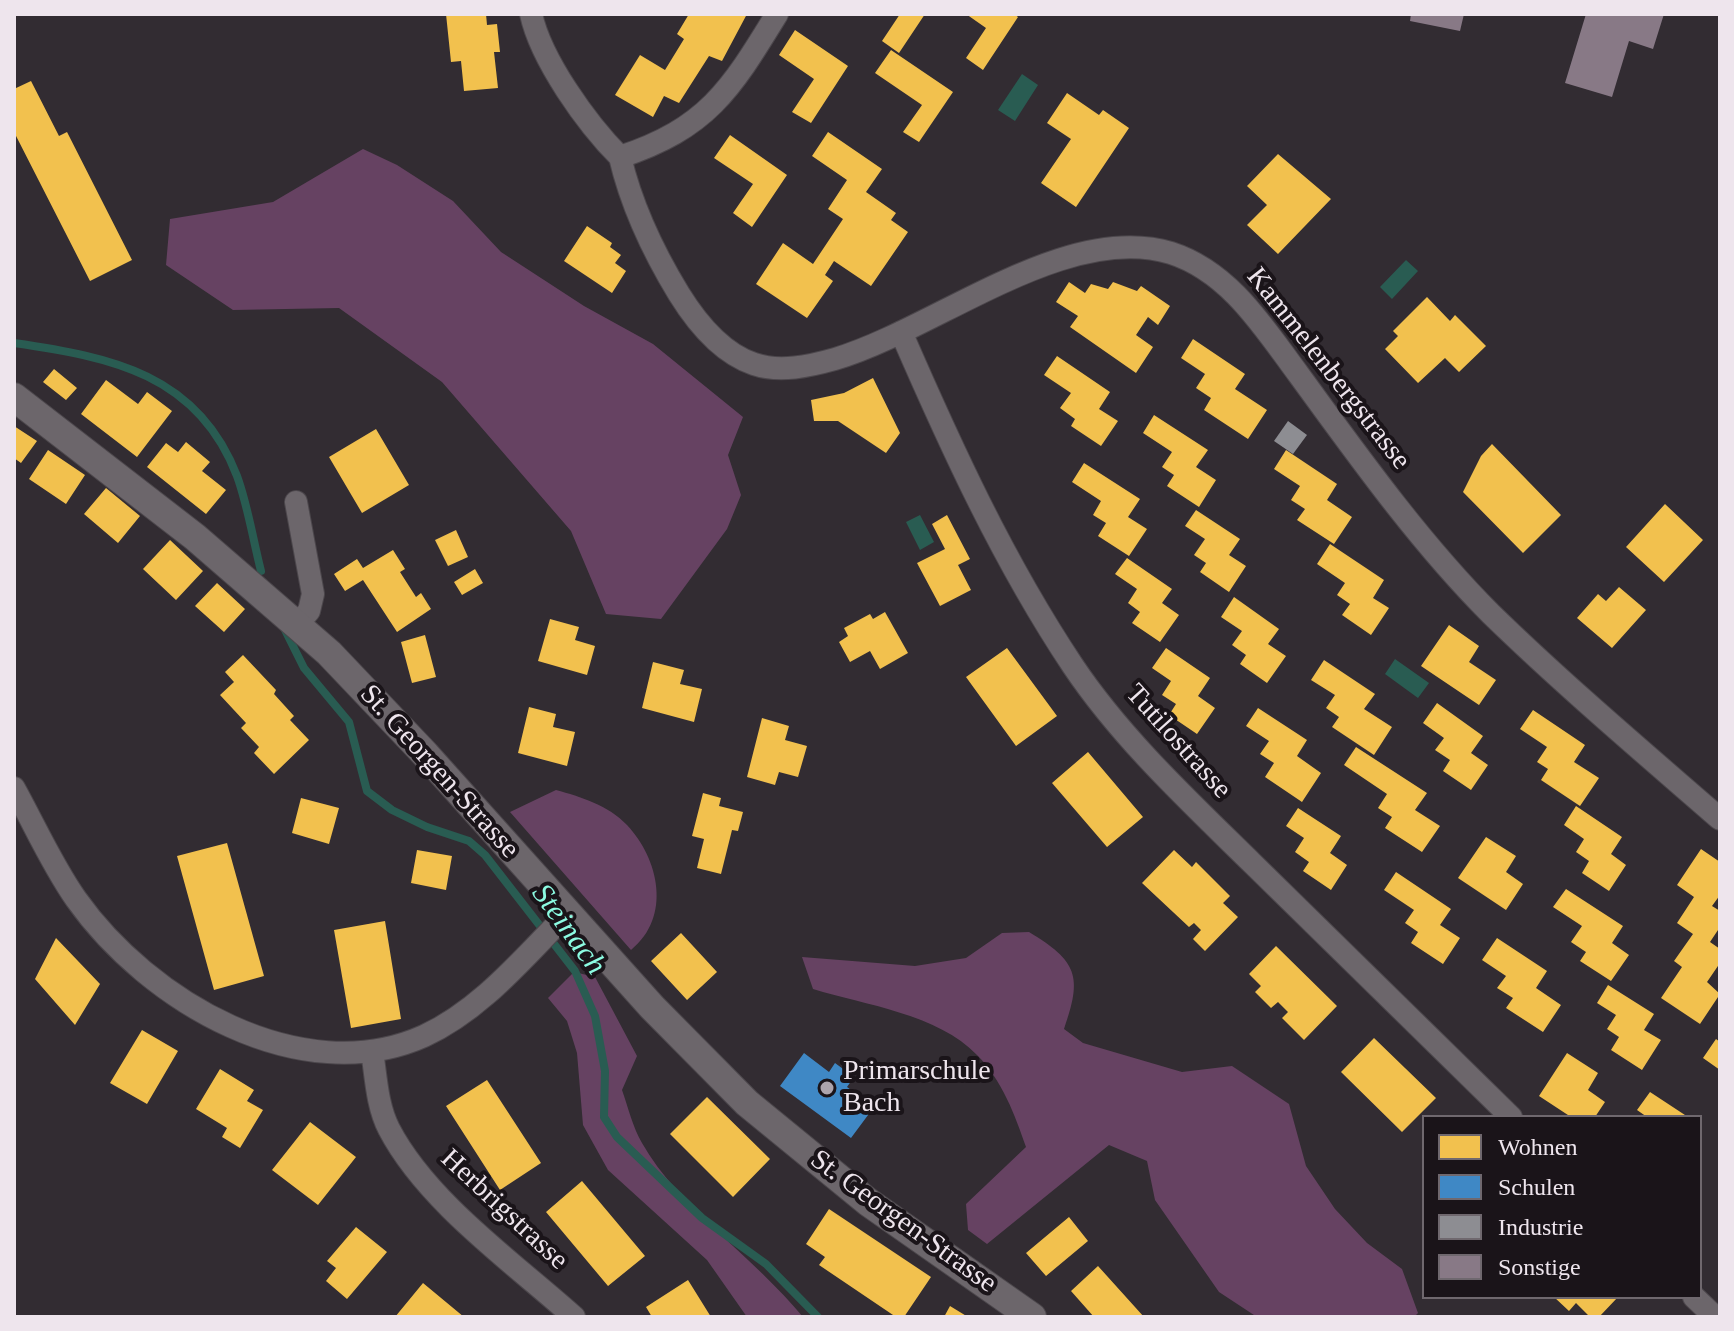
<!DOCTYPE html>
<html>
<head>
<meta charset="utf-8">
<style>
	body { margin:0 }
	#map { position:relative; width:1734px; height:1331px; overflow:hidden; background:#322c32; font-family:Georgia,serif }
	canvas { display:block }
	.frame { position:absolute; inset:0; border:16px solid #eee5ed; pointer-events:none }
	.legend { position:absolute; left:1422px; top:1115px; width:280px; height:184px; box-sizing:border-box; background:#1a1419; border:2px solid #6f686e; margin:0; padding:10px 14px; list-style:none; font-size:24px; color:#eee5ed }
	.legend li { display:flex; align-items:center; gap:16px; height:40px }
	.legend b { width:40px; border:2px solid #6f686e }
</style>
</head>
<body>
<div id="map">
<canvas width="1734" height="1331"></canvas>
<div class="frame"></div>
<ul class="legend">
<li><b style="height:22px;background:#f2c14e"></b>Wohnen</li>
<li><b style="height:22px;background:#3f88c5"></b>Schulen</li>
<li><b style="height:22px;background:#8d8d92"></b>Industrie</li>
<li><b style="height:22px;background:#887986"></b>Sonstige</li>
</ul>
</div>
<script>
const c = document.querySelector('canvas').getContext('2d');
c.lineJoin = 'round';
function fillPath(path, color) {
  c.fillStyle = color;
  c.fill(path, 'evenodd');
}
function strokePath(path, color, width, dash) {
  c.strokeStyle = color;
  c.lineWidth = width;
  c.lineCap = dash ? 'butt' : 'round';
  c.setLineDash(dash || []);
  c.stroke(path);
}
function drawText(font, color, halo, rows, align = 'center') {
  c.font = font + ' Georgia,serif';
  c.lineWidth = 8;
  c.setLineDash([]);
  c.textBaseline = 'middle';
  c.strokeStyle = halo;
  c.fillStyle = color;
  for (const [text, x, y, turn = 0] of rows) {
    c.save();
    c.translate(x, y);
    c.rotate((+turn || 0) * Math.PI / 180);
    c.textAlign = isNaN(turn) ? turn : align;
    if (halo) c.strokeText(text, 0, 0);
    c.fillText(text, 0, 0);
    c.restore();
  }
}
const green = new Path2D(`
	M363,149L397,165L453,201L501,252L584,306L653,344L743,417L728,455L741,495L727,529L661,619L606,614L571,531L442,382L339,308L233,310L166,265L170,219L273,202Z
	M556,790C581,797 608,805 627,825C659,859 672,917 631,950L510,812Z
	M1029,932C1077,961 1083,976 1064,1029L1083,1043L1182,1072L1232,1066L1289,1104L1306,1166L1335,1209L1367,1243L1402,1269L1418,1313L1414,1317H1257L1219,1292L1155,1200L1147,1161L1109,1145L987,1244L968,1230L966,1204L1026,1147C1015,1115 1002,1080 977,1055C938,1014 865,1005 813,989L802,957L915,966L966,958L1002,933Z
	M574,972L595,977L637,1056L622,1090C628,1107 633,1128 642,1143C678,1207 756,1259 803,1317H747L707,1260L608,1170L583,1125L577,1053L567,1021L548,998Z`);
const water = new Path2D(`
	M1022,74L1038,85L1015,121L998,110Z
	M1406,260L1418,271L1392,299L1380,287Z
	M920,515L934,542L920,550L906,522Z
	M1395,659L1429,683L1418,698L1385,674Z`);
const homes = new Path2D(`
	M446,14H486L487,25L497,24L500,52H494L498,88L464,91L461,61L451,62Z
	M689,14H747L722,61L709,56L679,103L664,96L653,117L615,95L640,55L665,70L684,39L677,34Z
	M900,14H925L899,53L882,41Z
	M966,14H1014L1018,17L983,70L966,58L986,28Z
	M795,30L848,66L811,123L792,112L814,79L779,55Z
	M891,50L953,92L919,142L903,132L922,105L875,73Z
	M31,81L59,136L67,132L132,260L90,281L14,132V89Z
	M1067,93L1099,115L1103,110L1129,128L1076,207L1041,183L1071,139L1047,123Z
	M828,132L882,169L866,192L896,213L891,220L908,232L871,286L834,261L825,275L833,281L807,318L756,284L783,243L813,264L843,219L828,209L847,180L812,156Z
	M730,135L787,175L752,227L733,213L753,184L714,158Z
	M1278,154L1331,199L1278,254L1247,225L1267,205L1247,186Z
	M587,226L612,243L610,247L621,255L615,263L626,271L612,293L564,261Z
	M1069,282L1085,293L1091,284L1108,289L1113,282L1137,291L1141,286L1170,306L1158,325L1148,317L1136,335L1153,347L1136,373L1070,327L1078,316L1056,302Z
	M1427,297L1450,321L1455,315L1486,346L1459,372L1445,358L1418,383L1385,349L1398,336L1393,331Z
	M1193,339L1245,374L1235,389L1267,410L1248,439L1204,410L1211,398L1196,388L1205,374L1181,358Z
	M1057,356L1110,392L1099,409L1118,421L1101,446L1071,426L1075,419L1060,408L1071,393L1044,375Z
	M54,369L77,388L66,400L43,382Z
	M873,378L900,433L886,453L838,421H814L811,400L844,393Z
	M106,380L138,404L147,392L172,411L137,457L81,414Z
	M1154,415L1208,450L1196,467L1216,480L1199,507L1167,486L1174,475L1162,467L1172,452L1143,433Z
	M14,426L37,441L21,463L14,458Z
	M376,429L409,485L362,513L329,457Z
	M186,442L210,462L202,471L226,490L206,514L147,467L166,443L178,452Z
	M1492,444L1561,515L1523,553L1463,492L1481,456Z
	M48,450L85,475L66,504L29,479Z
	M1286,450L1337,484L1327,500L1352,517L1334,544L1297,520L1305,509L1291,500L1300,486L1274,469Z
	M1084,463L1140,499L1128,517L1147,529L1129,556L1098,536L1106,523L1093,515L1101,501L1072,482Z
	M106,488L140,516L118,543L84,514Z
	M1665,504L1703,540L1664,582L1626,547Z
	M1196,510L1240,539L1229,555L1246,566L1229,592L1200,572L1206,563L1194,555L1205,539L1185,526Z
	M947,515L970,559L958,565L971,590L940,606L917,563L945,549L932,524Z
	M456,530L468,557L448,566L435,540Z
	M170,540L203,571L176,600L143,569Z
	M1330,544L1384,580L1373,598L1389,608L1371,635L1342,615L1350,604L1337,595L1345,583L1317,564Z
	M393,550L405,569L400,572L416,597L421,593L431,609L397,632L363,580L345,591L334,574L357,559L363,568Z
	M1127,558L1172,589L1162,603L1179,615L1160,642L1132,623L1140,612L1128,603L1137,589L1115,574Z
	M475,569L483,583L462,595L454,582Z
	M217,583L245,609L224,632L195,606Z
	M1619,587L1646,610L1612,648L1577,618L1598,594L1606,601Z
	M1234,597L1279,629L1268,644L1286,656L1267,683L1240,664L1246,655L1232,645L1242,631L1221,617Z
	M885,612L908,653L880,669L870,651L850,662L839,642L848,636L844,628L870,614L873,619Z
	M550,619L579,627L575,640L595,646L587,675L538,661Z
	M1449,625L1479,646L1469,662L1496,680L1479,705L1421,666Z
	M425,635L436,677L412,683L401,642Z
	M1007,648L1057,716L1016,746L966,677Z
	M1166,648L1210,678L1198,696L1215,708L1197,734L1169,715L1176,704L1162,695L1171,681L1152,668Z
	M243,655L276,690L274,694L294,716L290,720L309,740L274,774L254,753L259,747L241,728L246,723L220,695L234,682L225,672Z
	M1324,660L1375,694L1364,709L1392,727L1374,755L1332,727L1339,717L1326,708L1335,695L1311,680Z
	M653,662L684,670L680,684L702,689L694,722L642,708Z
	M1437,703L1483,736L1471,753L1488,765L1471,790L1443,771L1450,760L1435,750L1444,738L1423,723Z
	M529,707L556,714L553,727L575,732L567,766L518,753Z
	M1258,708L1307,740L1297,756L1321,773L1302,802L1265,777L1274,763L1260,754L1269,741L1246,726Z
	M1533,710L1585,745L1574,762L1599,778L1580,806L1541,780L1548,769L1537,762L1547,747L1520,729Z
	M762,718L789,726L785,740L807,746L798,777L779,772L775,785L747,777Z
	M1356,747L1427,793L1415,810L1440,826L1422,852L1385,828L1392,817L1378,808L1387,794L1344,765Z
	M1088,752L1143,817L1107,847L1052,783Z
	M703,793L721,798L719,806L743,812L738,831L732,830L721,874L697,868L704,839L692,836Z
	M301,798L339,808L329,844L292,833Z
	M1576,806L1622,837L1611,854L1626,865L1609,891L1582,873L1589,861L1576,852L1584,839L1564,825Z
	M1298,808L1341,836L1330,853L1347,865L1331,890L1303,871L1309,862L1295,852L1304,838L1286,826Z
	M1486,837L1516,856L1506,872L1523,884L1506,910L1458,878Z
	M227,843L264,976L214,990L177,856Z
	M1701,849L1720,862V895L1712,906L1720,911V927L1710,942L1720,949V963L1707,982L1720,994L1700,1024L1661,998L1682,967L1674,961L1693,934L1677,923L1694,897L1677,885Z
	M417,850L452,856L446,890L411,883Z
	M1174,850L1192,867L1196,862L1230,896L1223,903L1238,917L1205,951L1193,939L1201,930L1194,923L1189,927L1142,883Z
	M1396,872L1451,909L1440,925L1460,938L1443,964L1411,943L1418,932L1405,923L1414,910L1384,890Z
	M1566,889L1623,926L1612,943L1629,955L1611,981L1580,961L1586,952L1571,942L1582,926L1553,907Z
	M385,921L401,1019L351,1028L334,930Z
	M681,933L717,972L687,1000L651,961Z
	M56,938L100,984L75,1025L35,979Z
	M1497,938L1547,971L1536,988L1561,1005L1543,1032L1506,1008L1513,998L1497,988L1506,976L1482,960Z
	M1276,946L1337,1006L1304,1040L1282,1018L1288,1012L1278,1002L1271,1008L1255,992L1261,986L1249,974Z
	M1608,985L1654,1014L1644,1030L1661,1040L1642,1070L1611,1050L1619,1037L1607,1029L1616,1015L1597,1003Z
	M142,1030L178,1051L147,1104L110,1083Z
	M1374,1038L1436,1098L1402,1132L1341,1072Z
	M1716,1039L1720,1042V1070L1703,1058Z
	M1567,1053L1598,1073L1588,1090L1605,1102L1595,1117H1571L1539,1096Z
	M220,1069L254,1090L247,1101L263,1110L240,1148L222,1137L227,1128L196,1109Z
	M487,1080L541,1163L500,1190L446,1106Z
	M1650,1092L1688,1117H1647L1637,1110Z
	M707,1097L770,1159L733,1197L670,1134Z
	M310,1122L356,1157L318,1205L272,1170Z
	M582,1181L645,1256L608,1286L546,1212Z
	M829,1209L931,1277L904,1317H896L819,1265L825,1257L806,1244Z
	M1069,1217L1088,1241L1046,1276L1026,1253Z
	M356,1227L387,1252L347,1299L326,1281L336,1268L327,1261Z
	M1098,1266L1144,1317H1094L1071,1291Z
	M688,1280L711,1317H652L646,1307Z
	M423,1283L464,1317H395Z
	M1554,1297H1618L1599,1317H1590L1576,1303L1569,1311Z
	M950,1306L968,1317H944Z`);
const schools = new Path2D(`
	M804,1053L829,1072L835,1063L854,1077L847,1087L874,1107L851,1138L780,1086Z`);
const industry = new Path2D(`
	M1288,421L1307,435L1293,454L1274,441Z`);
const stream = new Path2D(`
	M14,343C111,357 198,374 237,476C248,506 253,540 261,571
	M284,628L304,668L349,722L367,791L392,810L427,827L469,841L485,855L575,971L595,1016L605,1071L604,1117L617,1137L702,1218L766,1264L818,1317`);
const building = new Path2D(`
	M1411,14H1464L1460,31L1410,21Z
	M1586,14H1664L1653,49L1629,41L1612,97L1565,83Z`);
const minor = new Path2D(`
	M531,14C541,60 587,124 620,157C708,128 731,89 777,14
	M620,157C631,204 654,253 679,294C697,323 721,353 754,364C780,373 810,366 835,359C936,329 1066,221 1171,253C1230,272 1264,328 1299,375C1358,456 1420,543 1491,614C1564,685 1643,752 1720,819
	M901,332C951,447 1003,561 1073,666C1122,739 1189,801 1252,863C1338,948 1425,1032 1511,1117
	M296,502L313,594L309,611L296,626
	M14,788C34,824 52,865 76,899C148,1001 301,1091 424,1036C481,1010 524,957 567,914
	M372,1051C376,1077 377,1106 389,1129C427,1202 514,1263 574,1317
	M1694,1297L1715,1317`);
const tertiary = new Path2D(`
	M14,397L195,537L329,653L426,755L652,1007L747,1103L868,1202L1032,1317`);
const markers = [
	[827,1088,8,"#aca4ac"]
];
const streetNames = [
	["Kammelenbergstrasse",1328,369,52],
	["Tutilostrasse",1178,742,48],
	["St. Georgen-Strasse",439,772,48],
	["Herbrigstrasse",504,1210,43],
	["St. Georgen-Strasse",903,1222,36]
];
const poiNames = [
	["Primarschule",843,1072],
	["Bach",843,1104]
];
const waterNames = [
	["Steinach",568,930,54]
];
fillPath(green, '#664262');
fillPath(water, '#295c52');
fillPath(homes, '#f2c14e');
fillPath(schools, '#3f88c5');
fillPath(industry, '#8d8d92');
strokePath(stream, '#295c52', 8);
fillPath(building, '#887986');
strokePath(minor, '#4c474c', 24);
strokePath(tertiary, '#4c474c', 30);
strokePath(minor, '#6c666b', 22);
strokePath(tertiary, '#6c666b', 28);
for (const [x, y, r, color] of markers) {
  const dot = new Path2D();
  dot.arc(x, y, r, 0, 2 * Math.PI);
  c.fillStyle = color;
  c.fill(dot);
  strokePath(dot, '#1a1419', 3);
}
drawText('28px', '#eee5ed', '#1a1419', streetNames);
drawText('28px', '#eee5ed', '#1a1419', poiNames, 'left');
drawText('italic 30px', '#8cfbe2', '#1a1419', waterNames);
</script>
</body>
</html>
